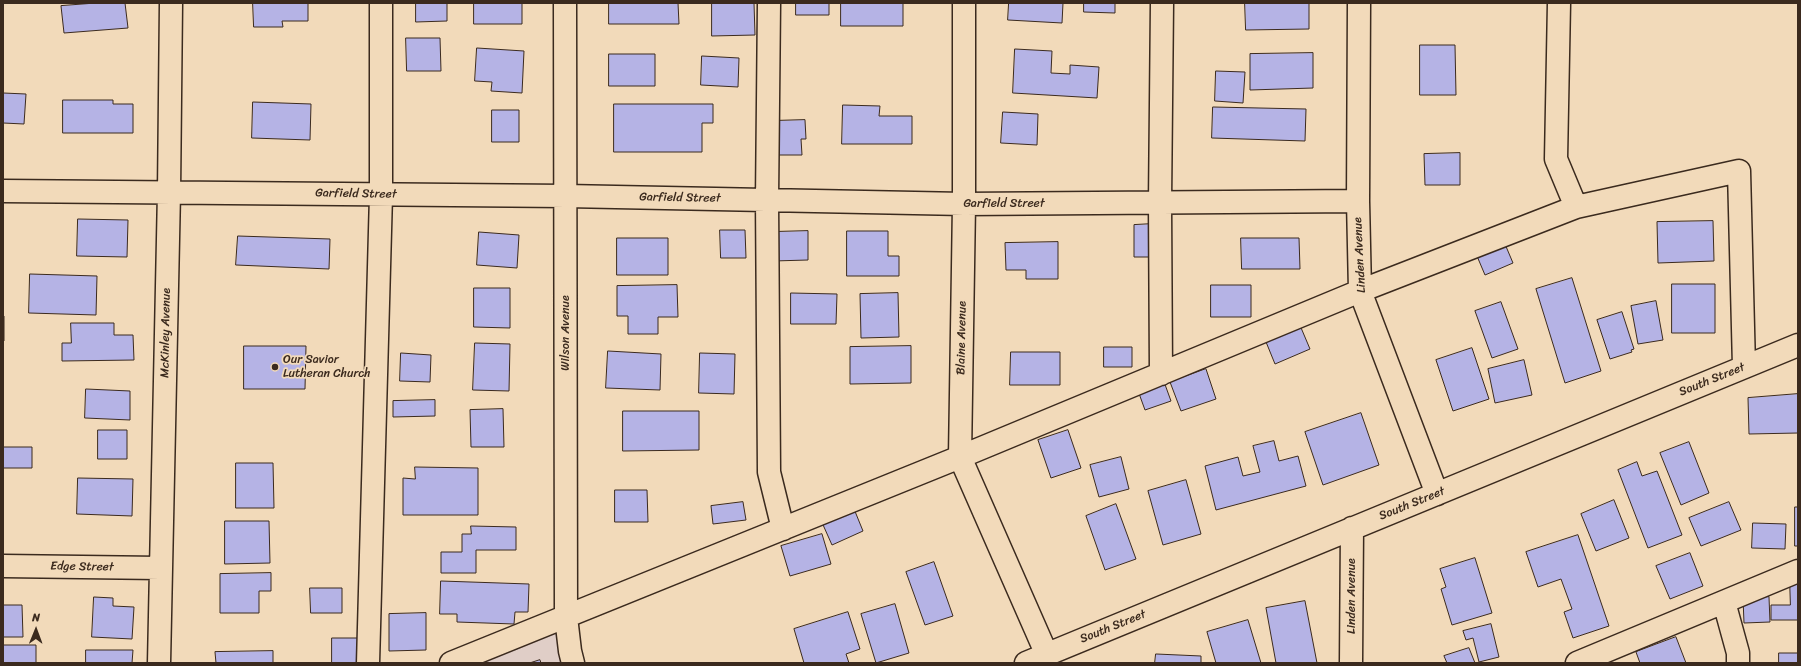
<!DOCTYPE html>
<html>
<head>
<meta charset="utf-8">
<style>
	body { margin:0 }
	#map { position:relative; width:1801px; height:666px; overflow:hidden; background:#f2daba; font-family:Sriracha,sans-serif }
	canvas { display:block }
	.frame { position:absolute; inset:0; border:4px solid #3b2a1e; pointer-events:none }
	.north { position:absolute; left:16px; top:610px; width:40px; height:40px; -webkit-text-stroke:3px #f2daba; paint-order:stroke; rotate:1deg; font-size:11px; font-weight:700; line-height:16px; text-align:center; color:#3b2a1e }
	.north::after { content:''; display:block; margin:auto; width:14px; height:18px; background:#3b2a1e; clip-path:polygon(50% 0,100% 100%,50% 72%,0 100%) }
</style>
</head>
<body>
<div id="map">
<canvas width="1801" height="666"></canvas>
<div class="frame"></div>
<div class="north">N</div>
</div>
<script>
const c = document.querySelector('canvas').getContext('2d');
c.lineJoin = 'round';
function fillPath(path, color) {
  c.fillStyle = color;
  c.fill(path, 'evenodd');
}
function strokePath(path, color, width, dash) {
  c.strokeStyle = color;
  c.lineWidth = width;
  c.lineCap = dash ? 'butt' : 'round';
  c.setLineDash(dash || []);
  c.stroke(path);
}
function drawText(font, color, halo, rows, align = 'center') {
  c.font = font + ' Sriracha,sans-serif';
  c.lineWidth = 3.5;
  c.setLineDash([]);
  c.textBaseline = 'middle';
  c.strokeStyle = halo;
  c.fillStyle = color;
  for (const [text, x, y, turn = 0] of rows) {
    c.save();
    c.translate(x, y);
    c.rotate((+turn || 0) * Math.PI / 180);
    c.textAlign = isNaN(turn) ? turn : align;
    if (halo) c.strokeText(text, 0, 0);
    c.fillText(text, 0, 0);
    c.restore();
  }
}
const built = new Path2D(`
	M566,617L573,663H451Z`);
const building = new Path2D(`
	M96,3H125L128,28L64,33L61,6Z
	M253,3H308V21H282L283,27H254Z
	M416,3H447V21L416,22Z
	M474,3H522V24H474Z
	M609,3H678L679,24H609Z
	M712,3H754L755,35L712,36Z
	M796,3H829V15H796Z
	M841,3H903V26H841Z
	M1009,3H1063L1062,23L1008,20Z
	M1084,3H1115V13L1084,12Z
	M1245,3H1309V29L1246,30Z
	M406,38H440L441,71H407Z
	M1420,45H1455L1456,95H1420Z
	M477,48L524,51L522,93L491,91L492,82L475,81Z
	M1015,49L1052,51L1051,73L1070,74V65L1099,67L1097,98L1013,93Z
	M1313,53V88L1250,90V54Z
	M609,54H655V86H609Z
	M702,56L739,58L738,87L701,85Z
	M1216,71L1245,72L1243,103L1215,101Z
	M3,93L26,94L24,124L3,123Z
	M63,100H113V104H133V133H63Z
	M253,102L311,104L310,140L252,138Z
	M614,104H713V123H702V152H614Z
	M843,105L880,106L879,116H912V144H842Z
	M1213,107L1306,109L1305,141L1212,138Z
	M492,110H519V142H492Z
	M1003,112L1038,114L1037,145L1001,143Z
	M805,120L806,139H801L802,155H772L771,121Z
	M1460,153V185H1425L1424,154Z
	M78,219L128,220L127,257L77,256Z
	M1713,221L1714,261L1658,263L1657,222Z
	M1152,224V257H1134V225Z
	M720,230H745L746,258H721Z
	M808,231V260L773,261L772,232Z
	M847,231H888V256H899V276H847Z
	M479,232L519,235L517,268L477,265Z
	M238,236L330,239L329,269L236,265Z
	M1502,237L1513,263L1485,275L1474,249Z
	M617,238H668V275H617Z
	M1241,238H1299L1300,269H1242Z
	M1058,242V279H1026V270H1006L1005,243Z
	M30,274L97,276L96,315L29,313Z
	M1572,278L1601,371L1565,383L1536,289Z
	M1672,284H1715V333H1672Z
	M677,285L678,317H658V334H628V316H617V286Z
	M1211,285H1251V317H1211Z
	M474,288H510V328L474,327Z
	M791,293L837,294L836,324H791Z
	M898,293L899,337L861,338L860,294Z
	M1656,301L1663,340L1638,344L1631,306Z
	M1501,302L1518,349L1492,358L1475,311Z
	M1622,312L1634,349L1631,350L1632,352L1610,359L1597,320Z
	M3,316H4V341H3Z
	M71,323H114V335H133L134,360L62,361V343H71Z
	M1299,323L1310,349L1275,364L1264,337Z
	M475,343L510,344L509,391L473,390Z
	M244,346H306L305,389H244Z
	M911,346V383L850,384V347Z
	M1104,347H1132V367H1104Z
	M1472,348L1489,399L1453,411L1436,360Z
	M608,351L661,354L660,390L606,388Z
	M1011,352H1060V385H1010Z
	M401,353L431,355L430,382L400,381Z
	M700,353L735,354L734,394L699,393Z
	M1524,360L1532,395L1495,403L1488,369Z
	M1206,369L1216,399L1181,411L1170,382Z
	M1163,379L1171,401L1145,410L1137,388Z
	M86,389L130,391V420L85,418Z
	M1798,394V433L1749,434L1748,398Z
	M435,400V416L393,417V401Z
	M503,409L504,447H471L470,410Z
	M623,411H699V450L623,451Z
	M1361,413L1379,465L1323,485L1305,432Z
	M98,430H127V459H98Z
	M1068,430L1081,468L1051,478L1038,440Z
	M1274,441L1279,461L1298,456L1306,486L1216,510L1205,466L1238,457L1243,476L1260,472L1253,446Z
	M1689,442L1709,493L1681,505L1660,453Z
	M3,447H32V468H3Z
	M1121,457L1129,489L1099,497L1090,465Z
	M1637,462L1642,476L1657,471L1682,535L1648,548L1618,470Z
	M236,463H273L274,508H236Z
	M415,467L478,468V515H403V478L415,479Z
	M78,478L133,479L132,516L77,514Z
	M1186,480L1201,534L1163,545L1148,491Z
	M615,490H647L648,522H615Z
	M1614,500L1629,538L1596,551L1581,514Z
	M743,502L746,520L713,524L711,506Z
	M1729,502L1741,530L1701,546L1689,518Z
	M852,504L863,531L832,545L820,518Z
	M1116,504L1136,559L1105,570L1086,516Z
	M1795,507H1798V546H1795Z
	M225,521H269L270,563L225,564Z
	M1753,523L1786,524L1785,549L1752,548Z
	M471,526L516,527V550H476V573H441V552H462V534H471Z
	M822,534L831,564L790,576L781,546Z
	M1578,535L1609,626L1573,638L1564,612L1572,609L1561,579L1538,587L1526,552Z
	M1690,553L1703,586L1670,599L1656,566Z
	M1475,558L1492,613L1452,625L1441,589L1446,587L1440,569Z
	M934,562L953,616L925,625L906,572Z
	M271,573V591H259V613H220V574Z
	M1790,580H1798V620H1771V605H1790Z
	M441,581L529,584L528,612H515L514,624L457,622V614H440Z
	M310,588H342V613H311Z
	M94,597L113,598V606L134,607L132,639L92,637Z
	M1769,597L1770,622L1744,623L1743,598Z
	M1305,601L1317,663H1276L1266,608Z
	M895,604L909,653L876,663L861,614Z
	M3,605H22L23,637H3Z
	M848,612L860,649L846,654L849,663H804L794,629Z
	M426,613V650L389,651V614Z
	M1248,620L1261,663H1216L1207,632Z
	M1491,624L1499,657L1479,662L1473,638L1466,640L1463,631Z
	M1676,637L1686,663H1640L1636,652Z
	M332,638H362V663H332Z
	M3,645H36V663H3Z
	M1469,648L1475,663H1447L1444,656Z
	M86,650H133L132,663H86Z
	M273,651V663H216L215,652Z
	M1779,653H1798V663H1779Z
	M1156,654L1201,656V663H1155Z
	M540,660L541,663H530Z`);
const minor = new Path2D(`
	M565,3L566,617L570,651L573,663
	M769,3L767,200L769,472L783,529
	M964,3V204L960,457L1047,655
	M1359,3L1358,201L1360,291L1437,494
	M1559,3L1556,159L1576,207
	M3,191L566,196L964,204L1358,201
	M1161,374L1160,203L1162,3
	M3,566L160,568
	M1724,602L1738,653V663
	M159,663L169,192L171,3
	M368,663L381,195V3
	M451,663L960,457L1360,291L1576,207L1739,171L1744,367
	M1026,663L1798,345
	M1351,663L1352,528
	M1577,663L1798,571`);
const markers = [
	[275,367,4,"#3b2a1e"]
];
const streetNames = [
	["Garfield Street",356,194,1],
	["Garfield Street",680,198,1],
	["Garfield Street",1004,204],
	["Linden Avenue",1360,255,-93],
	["McKinley Avenue",166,333,-89],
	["Wilson Avenue",566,333,-90],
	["Blaine Avenue",962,338,-89],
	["South Street",1712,380,-22],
	["South Street",1412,504,-22],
	["Edge Street",82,567,1],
	["Linden Avenue",1352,596,-90],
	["South Street",1113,627,-22]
];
const poiNames = [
	["Our Savior",283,360],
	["Lutheran Church",283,374]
];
fillPath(built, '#e0cec7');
fillPath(building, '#b5b3e5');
strokePath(building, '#3b2a1e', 1);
strokePath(minor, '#3b2a1e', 25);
strokePath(minor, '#f2daba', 22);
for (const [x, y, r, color] of markers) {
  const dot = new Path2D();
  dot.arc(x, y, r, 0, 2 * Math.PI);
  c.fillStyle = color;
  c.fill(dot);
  strokePath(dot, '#f2daba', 1.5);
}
drawText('12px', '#3b2a1e', '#f2daba', streetNames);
drawText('12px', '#3b2a1e', '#f2daba', poiNames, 'left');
</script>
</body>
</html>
